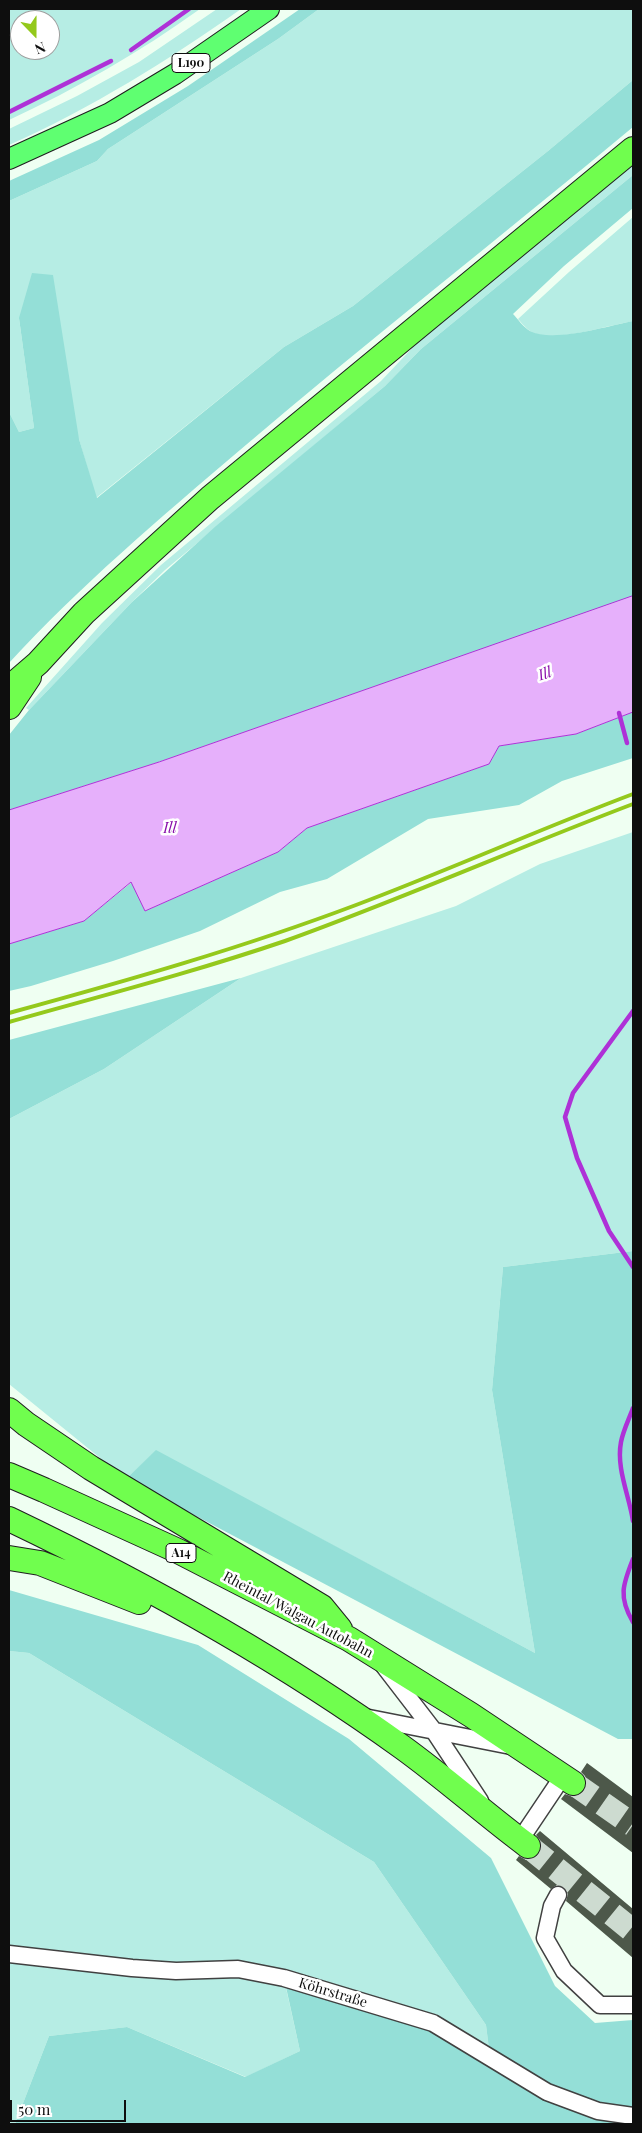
<!DOCTYPE html>
<html>
<head>
<meta charset="utf-8">
<style>
	body { margin:0 }
	#map { position:relative; width:642px; height:2133px; overflow:hidden; background:#effff2; font-family:"Playfair Display",serif }
	canvas { display:block }
	.frame { position:absolute; inset:0; border:10px solid #0e0e0e; pointer-events:none }
	.north { position:absolute; left:10px; top:10px; width:50px; height:50px; box-sizing:border-box; background:#fff; border:1px solid #9f9f9f; border-radius:50%; rotate:158deg; font-size:14px; font-weight:700; line-height:20px; text-align:center; color:#0e0e0e }
	.north::after { content:''; display:block; margin:auto; width:18px; height:22px; background:#94c91c; clip-path:polygon(50% 0,100% 100%,50% 72%,0 100%) }
	.scale { position:absolute; left:10px; top:2100px; width:116px; height:22px; box-sizing:border-box; border:2px solid #0e0e0e; border-top:0; padding-left:6px; font-size:15px; line-height:18px; white-space:nowrap; color:#0e0e0e; -webkit-text-stroke:4px #fff; paint-order:stroke }
</style>
</head>
<body>
<div id="map">
<canvas width="642" height="2133"></canvas>
<div class="frame"></div>
<div class="north">N</div>
<div class="scale">50 m</div>
</div>
<script>
const c = document.querySelector('canvas').getContext('2d');
c.lineJoin = 'round';
function fillPath(path, color) {
  c.fillStyle = color;
  c.fill(path, 'evenodd');
}
function strokePath(path, color, width, dash) {
  c.strokeStyle = color;
  c.lineWidth = width;
  c.lineCap = dash ? 'butt' : 'round';
  c.setLineDash(dash || []);
  c.stroke(path);
}
function drawText(font, color, halo, rows, align = 'center') {
  c.font = font + ' "Playfair Display",serif';
  c.lineWidth = 5;
  c.setLineDash([]);
  c.textBaseline = 'middle';
  c.strokeStyle = halo;
  c.fillStyle = color;
  for (const [text, x, y, turn = 0] of rows) {
    c.save();
    c.translate(x, y);
    c.rotate((+turn || 0) * Math.PI / 180);
    c.textAlign = isNaN(turn) ? turn : align;
    if (halo) c.strokeText(text, 0, 0);
    c.fillText(text, 0, 0);
    c.restore();
  }
}
const green = new Path2D(`
	M9,9H200C140,52 76,89 9,120ZM20,20H50V50H20Z
	M217,9H241C167,61 92,108 9,145V129L77,96L139,62Z
	M319,9H633V80L548,151L353,306L284,347L96,498L79,439L19,318L34,428L19,432L9,412V201L97,161L108,149L278,39Z
	M633,165V175L421,349L385,386L165,570L132,602L29,710L26,708L102,623L161,565L381,381L417,343Z
	M633,217V321C606,326 567,339 540,335C530,333 524,326 518,319L569,272Z
	M633,832V1251L503,1267L492,1390L535,1653L156,1451L126,1479L9,1384V1119L104,1069L241,978L456,906L540,864Z
	M9,1651L29,1653L374,1862L486,2025L490,2057L284,1979L300,2051L246,2077L127,2027L49,2036L15,2124H9Z`);
const forest = new Path2D(`
	M300,9H319L278,39L108,149L97,161L9,201V181L99,140L188,86Z
	M633,80V127C503,235 369,340 240,450C160,518 80,586 9,663V412L19,432L34,428L19,318L32,273L53,275L79,439L97,498L284,347L353,306L548,151Z
	M633,175V208L564,266L513,314C518,319 523,327 530,331C553,343 607,326 633,321V596L159,762L9,810V735L29,710L132,602L216,526L385,386L421,349Z
	M633,712V758L562,781L519,805L428,819L327,879L280,892L200,931L113,961L31,986L9,991V944L84,921L132,882L145,911L278,852L307,828L489,764L499,746L576,734Z
	M241,978L104,1069L9,1119V1040Z
	M633,1251V1739H618L126,1479L156,1450L535,1653L492,1390L503,1267Z
	M9,1590L198,1645L349,1739L491,1858L555,1986L595,2023L633,2020V2124H15L49,2036L127,2027L245,2077L300,2051L284,1978L433,2023L490,2057L486,2025L374,1862L29,1653L9,1651Z`);
const water = new Path2D(`
	M633,596V712L576,734L499,746L489,764L307,828L278,852L145,911L131,882L84,921L9,944V810L159,762Z`);
const stream = new Path2D(`
	M131,50L189,9
	M9,112L111,61
	M619,713L627,743
	M633,1011L573,1093L565,1117L577,1158L609,1231L633,1267
	M633,1408C629,1419 623,1431 621,1442C616,1468 629,1495 633,1521
	M633,1622C618,1597 623,1584 633,1559`);
const building = new Path2D(`
	M587,1763L633,1797V1853L561,1799L565,1794L573,1797L579,1795L584,1791L587,1783L585,1776L581,1772Z
	M540,1831L633,1909V1958L566,1901L568,1894L563,1887L557,1885L551,1889L516,1860L519,1856L526,1860L533,1859L539,1855L542,1847L540,1840L536,1835Z`);
const highwayTunnel = new Path2D(`
	M573,1783L633,1825
	M528,1846L633,1931`);
const minor = new Path2D(`
	M384,1666L434,1731L480,1801
	M364,1717L511,1746
	M520,1840L563,1776
	M558,1895L552,1906L545,1938L564,1971L600,2005H633
	M9,1954L132,1968L176,1971L238,1969L284,1978L433,2023L547,2092L598,2111L633,2116`);
const major = new Path2D(`
	M9,159L110,113L175,74L269,9`);
const highway = new Path2D(`
	M9,688L38,663L84,613L210,498L633,149
	M9,707L29,677
	M9,1410L26,1424L91,1468L322,1607L340,1629
	M9,1475L44,1490L178,1551L349,1639L471,1715L573,1783
	M9,1519C145,1584 280,1659 402,1747C445,1778 485,1814 528,1846
	M9,1558L40,1563L139,1602`);
const rail = new Path2D(`
	M9,1013C126,981 242,948 356,905C449,870 540,829 633,794
	M9,1022C101,996 194,972 285,941C402,899 517,848 633,804`);
const shields = [
	[191,63,38],
	[181,1553,30]
];
const shieldNames = [
	["L190",191,63],
	["A14",181,1553]
];
const streetNames = [
	["Rheintal/Walgau Autobahn",298,1615,28],
	["Köhrstraße",333,1993,17]
];
const waterNames = [
	["Ill",545,674,-19],
	["Ill",170,828]
];
fillPath(green, '#b6ede4');
fillPath(forest, '#94dfd7');
fillPath(water, '#e6b0fb');
strokePath(water, '#ae31d7', 1);
strokePath(stream, '#ae31d7', 4.5);
fillPath(building, '#4d584a');
strokePath(highwayTunnel, '#cddbd0', 24, [24, 12]);
strokePath(minor, '#414141', 19);
strokePath(major, '#1f1f1f', 22);
strokePath(highway, '#1f1f1f', 26);
strokePath(minor, '#fff', 16);
strokePath(major, '#5fff71', 20);
strokePath(highway, '#70fe4e', 24);
strokePath(rail, '#94c91c', 4);
for (const [x, y, w] of shields) {
  const box = new Path2D();
  box.roundRect(x - w / 2, y - 9.5, w, 19, 4);
  c.fillStyle = '#fff';
  c.fill(box);
  strokePath(box, '#0e0e0e', 1);
}
drawText('bold 12px', '#0e0e0e', null, shieldNames);
drawText('14px', '#0e0e0e', '#fff', streetNames);
drawText('italic 15px', '#890eaa', '#fff', waterNames);
</script>
</body>
</html>
